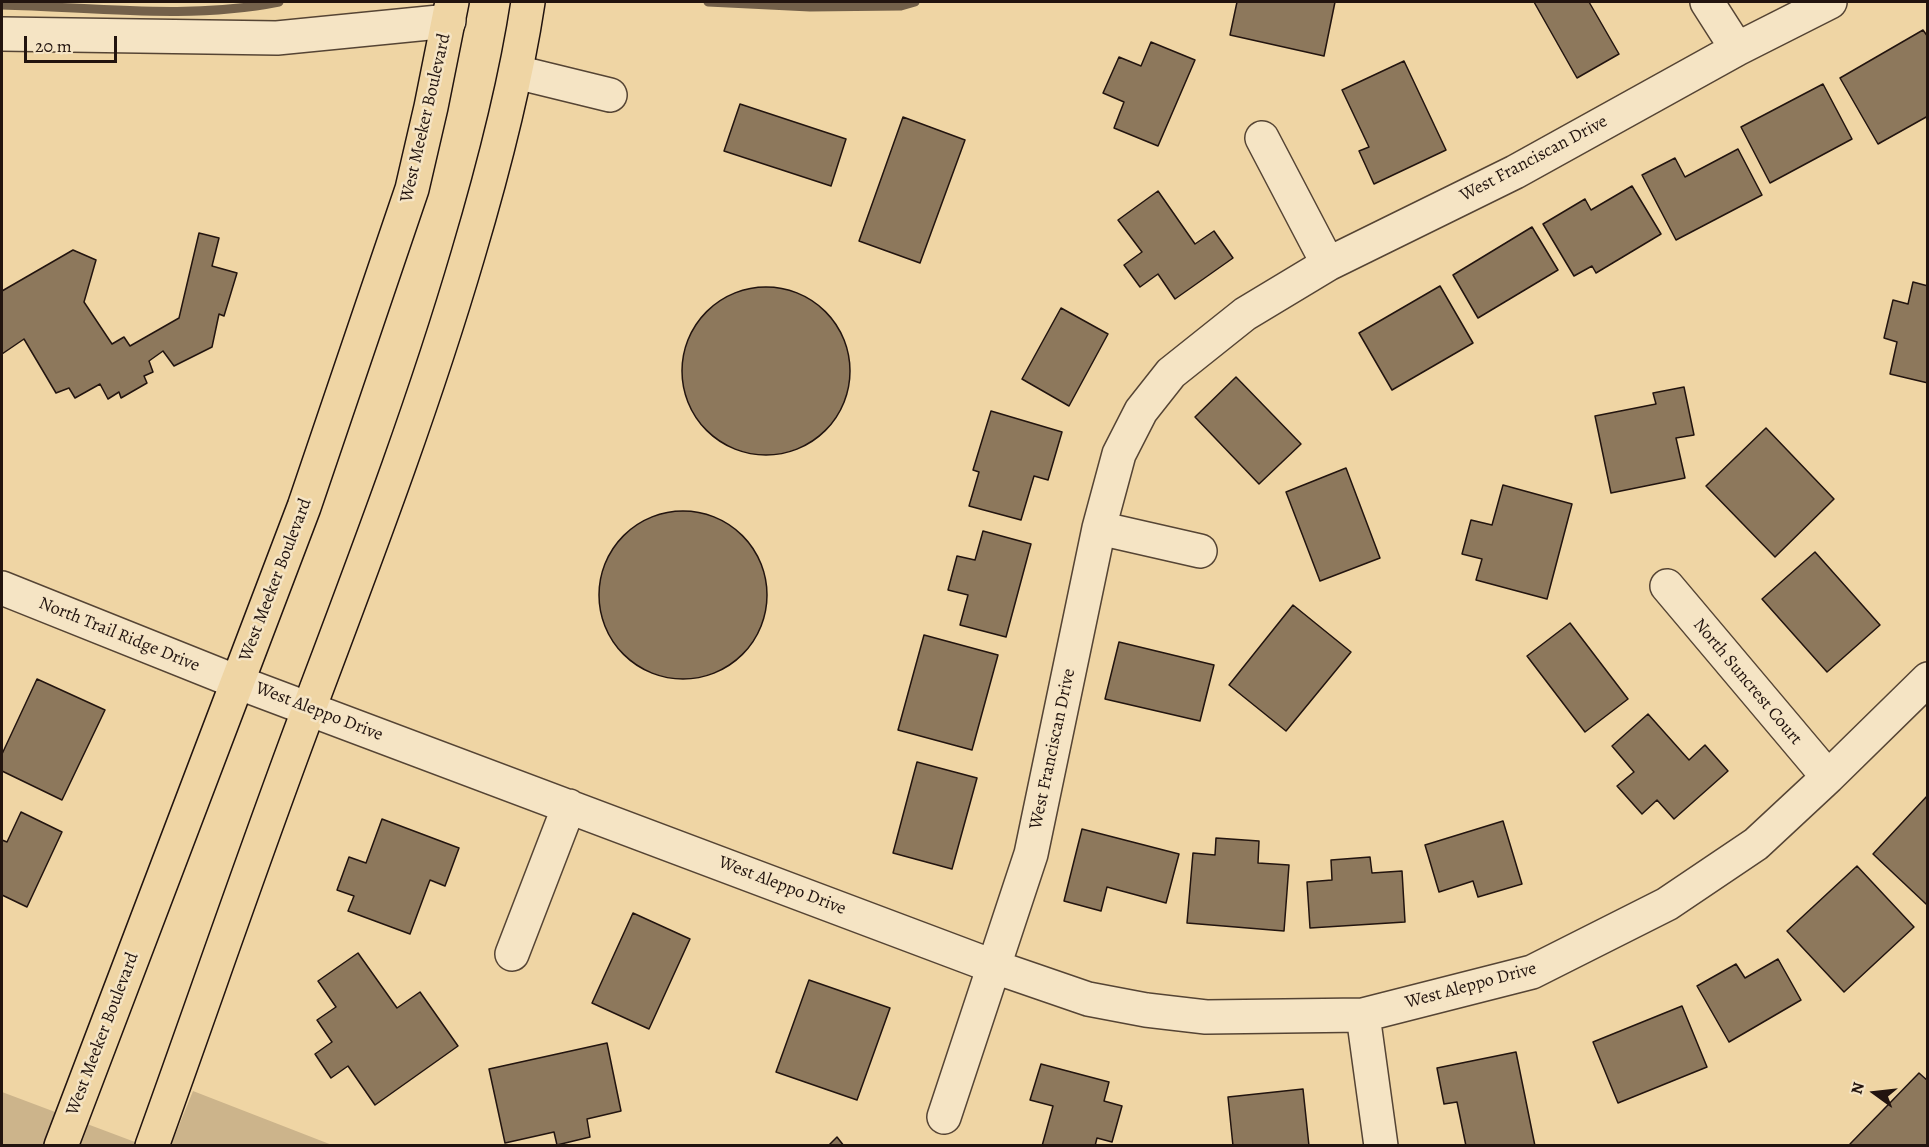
<!DOCTYPE html>
<html>
<head>
<meta charset="utf-8">
<style>
	body { margin:0 }
	#map { position:relative; width:1929px; height:1147px; overflow:hidden; background:#efd5a4; font-family:Alegreya,serif }
	canvas { display:block }
	.frame { position:absolute; inset:0; border:3px solid #22140f; pointer-events:none }
	.north { position:absolute; left:1845px; top:1063px; width:60px; height:60px; -webkit-text-stroke:4px #f5e4c4; paint-order:stroke; rotate:285deg; font-size:16px; font-weight:700; line-height:24px; text-align:center; color:#22140f }
	.north::after { content:''; display:block; margin:auto; width:21px; height:27px; background:#22140f; clip-path:polygon(50% 0,100% 100%,50% 72%,0 100%) }
	.scale { position:absolute; left:24px; top:36px; width:93px; height:27px; box-sizing:border-box; border:3px solid #22140f; border-top:0; padding-left:8px; font-size:18px; line-height:21px; white-space:nowrap; color:#22140f; -webkit-text-stroke:4px #f5e4c4; paint-order:stroke }
</style>
</head>
<body>
<div id="map">
<canvas width="1929" height="1147"></canvas>
<div class="frame"></div>
<div class="north">N</div>
<div class="scale">20 m</div>
</div>
<script>
const c = document.querySelector('canvas').getContext('2d');
c.lineJoin = 'round';
function fillPath(path, color) {
  c.fillStyle = color;
  c.fill(path, 'evenodd');
}
function strokePath(path, color, width, dash) {
  c.strokeStyle = color;
  c.lineWidth = width;
  c.lineCap = dash ? 'butt' : 'round';
  c.setLineDash(dash || []);
  c.stroke(path);
}
function drawText(font, color, halo, rows, align = 'center') {
  c.font = font + ' Alegreya,serif';
  c.lineWidth = 5;
  c.setLineDash([]);
  c.textBaseline = 'middle';
  c.strokeStyle = halo;
  c.fillStyle = color;
  for (const [text, x, y, turn = 0] of rows) {
    c.save();
    c.translate(x, y);
    c.rotate((+turn || 0) * Math.PI / 180);
    c.textAlign = isNaN(turn) ? turn : align;
    if (halo) c.strokeText(text, 0, 0);
    c.fillText(text, 0, 0);
    c.restore();
  }
}
const green = new Path2D(`
	M193,1091L332,1145H171Z
	M2,1092L143,1145H2Z`);
const stream = new Path2D(`
	M708,2L810,7L901,6L915,2
	M2,5C93,7 189,20 279,2`);
const building = new Path2D(`
	M1237,2H1335L1324,56L1230,35Z
	M1534,2H1589L1619,54L1577,78Z
	M1923,30L1928,37V116L1878,144L1840,78Z
	M1151,42L1195,60L1158,146L1114,128L1124,102L1103,93L1119,57L1141,66Z
	M1404,61L1446,150L1374,184L1359,151L1369,147L1342,90Z
	M1823,84L1852,139L1770,183L1741,127Z
	M740,104L846,139L831,186L724,151Z
	M903,117L965,140L920,263L859,241Z
	M1738,149L1762,195L1676,240L1642,175L1675,158L1685,177Z
	M1632,186L1661,234L1596,273L1592,266L1574,276L1543,224L1585,199L1591,210Z
	M1158,191L1195,244L1214,231L1233,258L1175,299L1158,274L1140,287L1124,265L1142,252L1118,220Z
	M1532,227L1558,270L1478,318L1453,275Z
	M199,233L219,238L212,266L237,273L224,316L219,314L212,347L174,366L163,351L149,361L153,372L144,376L147,383L121,398L119,392L108,399L100,384L75,398L69,388L56,393L24,339L2,354V291L73,250L96,260L84,302L112,344L124,337L130,346L179,318Z
	M1913,282L1928,286V383L1890,374L1897,342L1884,338L1893,300L1908,304Z
	M1440,286L1473,343L1392,390L1359,333Z
	M682 371a84 84 0 1 1 168 0a84 84 0 1 1-168 0Z
	M1061,308L1108,334L1069,406L1022,379Z
	M1236,377L1301,444L1259,484L1195,417Z
	M1684,387L1694,435L1676,438L1685,478L1611,493L1595,416L1656,404L1653,393Z
	M991,411L1062,432L1048,480L1034,476L1021,520L969,506L979,472L973,470Z
	M1766,428L1834,499L1775,557L1706,486Z
	M1346,468L1380,558L1320,581L1286,492Z
	M1503,485L1572,504L1547,599L1476,580L1482,559L1462,554L1471,520L1492,525Z
	M599 595a84 84 0 1 1 168 0a84 84 0 1 1-168 0Z
	M983,531L1031,544L1006,637L960,625L968,595L948,590L957,556L975,560Z
	M1815,552L1880,625L1827,672L1762,599Z
	M1293,605L1351,652L1286,731L1229,685Z
	M1570,623L1628,699L1585,732L1527,656Z
	M924,635L998,655L972,750L898,730Z
	M1119,642L1214,665L1200,721L1105,699Z
	M37,679L105,710L62,800L2,771V754Z
	M1648,714L1689,760L1705,745L1728,771L1674,819L1657,800L1642,814L1617,786L1634,772L1612,746Z
	M917,762L977,778L952,869L893,853Z
	M1928,795V903L1926,904L1873,854Z
	M21,812L62,832L27,907L2,895V840L7,842Z
	M382,819L459,848L445,886L430,880L410,934L348,911L354,896L337,890L349,857L366,863Z
	M1503,821L1522,884L1478,897L1473,881L1439,892L1425,845Z
	M1082,829L1179,854L1166,903L1107,887L1101,911L1064,901Z
	M1216,838L1259,841L1258,863L1289,865L1284,931L1187,923L1193,853L1215,855Z
	M1370,857L1372,873L1402,871L1405,922L1310,928L1307,882L1332,880L1331,860Z
	M1857,866L1914,927L1844,992L1787,931Z
	M633,913L690,939L649,1029L592,1003Z
	M358,953L397,1008L420,992L458,1046L375,1105L348,1066L331,1078L315,1054L332,1042L317,1020L336,1007L318,981Z
	M1778,959L1801,1000L1729,1042L1697,986L1736,964L1745,978Z
	M809,980L890,1008L857,1100L776,1072Z
	M1682,1006L1707,1067L1618,1103L1593,1042Z
	M607,1043L621,1111L587,1119L590,1137L557,1145L554,1132L505,1143L489,1069Z
	M1516,1052L1535,1146H1466L1457,1102L1444,1104L1437,1068Z
	M1041,1064L1109,1082L1104,1101L1122,1106L1112,1142L1097,1138L1095,1146H1042L1053,1106L1030,1100Z
	M1919,1073L1928,1081V1146H1851L1850,1144Z
	M1303,1089L1309,1146H1233L1228,1097Z
	M837,1137L844,1146H828Z`);
const minor = new Path2D(`
	M1707,2L1737,49
	M2,34L277,38L449,21
	M516,72L610,95
	M1262,138L1328,264
	M1099,528L1200,551
	M1667,586L1828,777
	M2,588L237,682L995,967L1088,999L1146,1010L1206,1017L1363,1015L1532,972L1667,904L1756,844L1828,777L1928,679
	M512,954L569,806
	M1363,1015L1381,1146
	M944,1117L1031,854L1099,528L1119,454L1141,411L1171,373L1245,314L1328,264L1515,172L1737,49L1830,2`);
const major = new Path2D(`
	M61,1146L304,507L412,189L431,107L452,2
	M152,1146C205,999 255,852 310,706C366,557 423,408 468,255C493,171 515,88 528,2`);
const streetNames = [
	["West Meeker Boulevard",426,118,-77],
	["West Franciscan Drive",1534,159,-28],
	["West Meeker Boulevard",276,580,-69],
	["North Trail Ridge Drive",119,635,22],
	["North Suncrest Court",1747,682,50],
	["West Aleppo Drive",319,712,21],
	["West Franciscan Drive",1053,749,-78],
	["West Aleppo Drive",782,886,21],
	["West Aleppo Drive",1471,986,-15],
	["West Meeker Boulevard",103,1034,-69]
];
fillPath(green, '#ccb48b');
strokePath(stream, '#73604a', 9);
fillPath(building, '#8d785c');
strokePath(building, '#22140f', 1.5);
strokePath(minor, '#554434', 36);
strokePath(major, '#22140f', 36);
strokePath(minor, '#f5e4c4', 33);
strokePath(major, '#efd5a4', 33);
drawText('18px', '#22140f', '#f5e4c4', streetNames);
</script>
</body>
</html>
